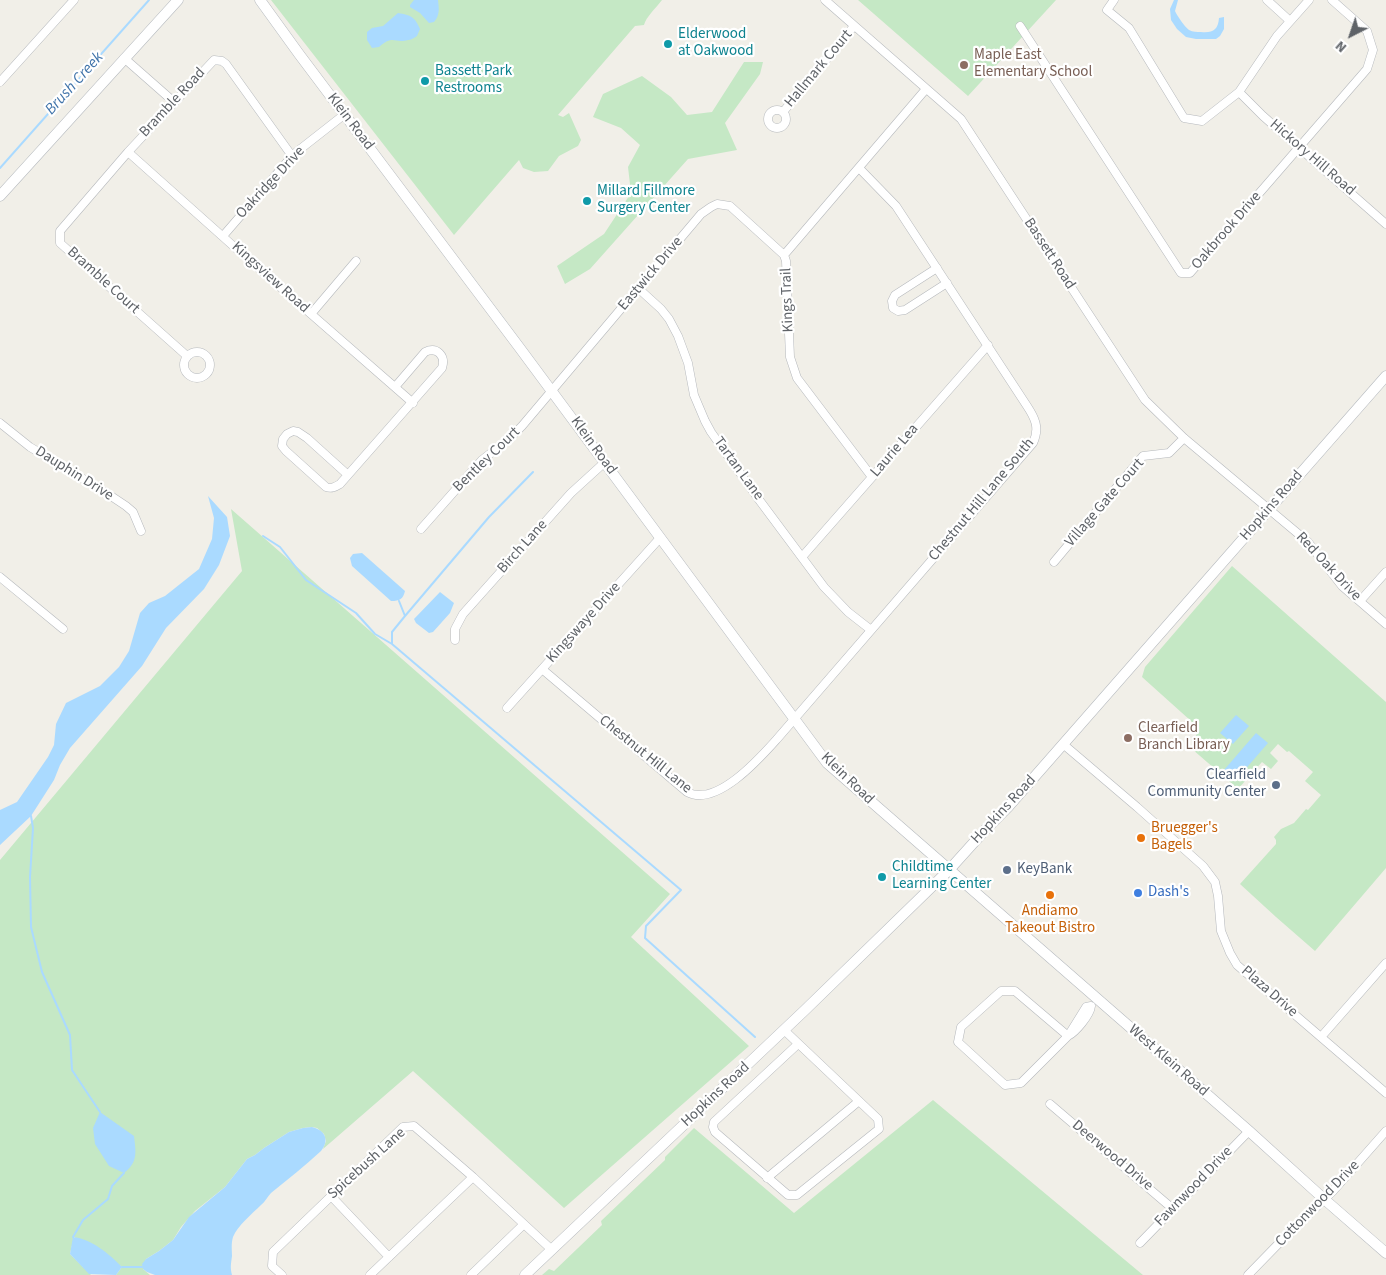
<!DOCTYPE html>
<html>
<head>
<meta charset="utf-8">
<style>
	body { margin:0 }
	#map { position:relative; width:1386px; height:1275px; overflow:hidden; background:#f1efe8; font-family:"Source Sans 3",sans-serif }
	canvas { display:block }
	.north { position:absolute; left:1326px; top:10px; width:50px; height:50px; -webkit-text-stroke:4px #fff; paint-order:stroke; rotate:221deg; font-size:14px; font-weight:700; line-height:20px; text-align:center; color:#5f6368 }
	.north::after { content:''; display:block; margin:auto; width:18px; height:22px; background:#5f6368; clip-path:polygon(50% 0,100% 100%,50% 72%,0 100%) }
</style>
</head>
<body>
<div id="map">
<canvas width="1386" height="1275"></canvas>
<div class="north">N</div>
</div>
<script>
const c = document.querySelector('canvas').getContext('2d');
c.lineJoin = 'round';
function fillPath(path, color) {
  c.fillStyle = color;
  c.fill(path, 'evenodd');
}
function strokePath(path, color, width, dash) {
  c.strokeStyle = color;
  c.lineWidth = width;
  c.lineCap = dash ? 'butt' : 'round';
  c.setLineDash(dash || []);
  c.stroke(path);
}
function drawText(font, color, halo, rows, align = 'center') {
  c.font = font + ' "Source Sans 3",sans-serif';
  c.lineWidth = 4.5;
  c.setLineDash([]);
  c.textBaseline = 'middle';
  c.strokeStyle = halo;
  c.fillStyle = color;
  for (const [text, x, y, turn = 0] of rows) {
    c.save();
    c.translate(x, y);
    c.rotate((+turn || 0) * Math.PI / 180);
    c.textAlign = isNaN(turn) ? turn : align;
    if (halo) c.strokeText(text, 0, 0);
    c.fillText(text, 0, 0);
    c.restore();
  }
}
const green = new Path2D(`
	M271,0H662C656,8 646,17 644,25L635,26L558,115L563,117L569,113L581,140L578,146L559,156L548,171L534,172L523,168L519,160L454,235Z
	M858,0H1056L968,96Z
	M744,62H763L760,74L725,123L737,150L688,159L590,269L565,284L557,266L604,234L631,193L628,167L640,145L621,128L593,117L603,94L642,76L671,97L687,115L712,112Z
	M231,509L670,894L631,937L749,1046L564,1208L413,1071L323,1149L326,1141L324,1134L317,1128L312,1127L303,1128L289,1132L264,1148L255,1155L247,1159L225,1187L195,1211L181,1227L173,1240L159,1251L146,1259L143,1269L150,1275H116L122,1267L74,1237L70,1254L91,1275H0V860L242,571Z
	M1232,566L1386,702V868L1315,951L1276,917L1240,884L1276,844V840L1274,837L1281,829L1294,823L1306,809L1308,810L1321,795L1305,781L1313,772L1289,751L1287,752L1278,744L1270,753L1278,761L1271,769L1262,762L1238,789L1192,749C1197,738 1199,730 1191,721L1142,677L1145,667Z
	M933,1100L1143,1275H542L549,1269L554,1271L602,1225L601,1221L665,1160V1157L694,1128L794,1213Z`);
const water = new Path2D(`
	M414,0H438C439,9 440,15 434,22L429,23L420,13L410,7V5Z
	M1174,0H1178L1175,11C1178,17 1184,26 1189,30C1193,32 1197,32 1201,32C1213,33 1218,30 1219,18L1224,17V29L1220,36L1216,39H1196L1186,37L1177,29L1171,20L1170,9Z
	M398,13C411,15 415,17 420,29L417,36C414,38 411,40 408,40C394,44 394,34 379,47L372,48L367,40V32L372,28L383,26Z
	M208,496L227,517L230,536L219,565L204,589L166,628L142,666L70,748L60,765L54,780L31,816L0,845V810L17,802L48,757L54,745L56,724L66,703L100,686L119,667L129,651L140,613L149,603L165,596L199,569L212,539L214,518Z
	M362,553L405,591C403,599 400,601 391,601L352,566L350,558L353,554Z
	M440,592L454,603L450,613L433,632L429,633L416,623L414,619Z
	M1236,715L1249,726L1233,744L1220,733Z
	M1256,733L1268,743L1236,780L1224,770Z
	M100,1112L134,1136C136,1153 138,1162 124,1173L109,1166L95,1144L93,1128Z
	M312,1127C325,1130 330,1140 321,1151C305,1166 287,1180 271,1193C267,1197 265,1202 261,1205C252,1214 238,1225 233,1237C231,1244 232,1249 232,1256C231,1264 230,1267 232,1275H155L147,1272L143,1269L142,1264L146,1259L159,1251L173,1240L189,1217L225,1187L247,1159L255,1155L264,1148L289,1132L303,1128Z
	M73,1237C92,1239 109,1254 122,1267L116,1275L89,1274L70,1254Z`);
const stream = new Path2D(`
	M0,168L149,0
	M533,472L489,517L405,616L392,632V644L681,890L646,926L645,938L755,1037
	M263,536L280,547L306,580L356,613L375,634L392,644
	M399,601L405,616
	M31,816L33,828L30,877L31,927L42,972L70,1035L72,1070L100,1112
	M73,1237L83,1220L108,1199L112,1186L124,1173
	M122,1267H142`);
const street = new Path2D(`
	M825,0L961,119L1145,400L1184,438L1308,542L1342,586L1386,624
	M1114,0L1107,10L1129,28L1184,118L1202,121L1239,92L1277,36L1309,0
	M1267,0L1290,21
	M1020,26L1181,273H1190L1367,69L1373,50L1367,31L1332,0
	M124,58L174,102
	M0,82L74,0
	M1239,92L1263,116L1386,224
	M768 119a9 9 0 1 1 18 0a9 9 0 1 1-18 0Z
	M783,112L854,26
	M128,152L240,252L413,403
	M223,236L294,154L345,114
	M784,255L926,89
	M937,268L895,295L892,301L893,308L898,311L905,310L947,283
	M639,289L661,309L669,319L678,336L688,363L694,395L705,421L711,432L757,497L824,587L848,612L871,630
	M311,314L356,261
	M184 365a13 13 0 1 1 26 0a13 13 0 1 1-26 0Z
	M187,356L60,243V231L128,152L214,60L222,61L226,64L292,156
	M0,423L30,447L105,492L126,506L133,512L141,531
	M348,475L307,438L298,432L293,431L287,434L283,439L282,446L286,451L326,487C332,489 335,487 340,484L442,368C446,356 437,346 425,352L395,387
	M421,529L482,460L509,439L522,426L701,214L711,207L717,204L730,206L784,255L786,261L790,357L797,378L872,477
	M802,557L988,345
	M1054,562L1143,456L1169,453L1184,438
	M0,577L63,629
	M1360,601L1386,572
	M455,640V629L463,614L571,493L605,462
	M542,669L687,792C716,808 760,758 777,739L1033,443C1040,428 1035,418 1027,406L896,206L859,168
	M507,708L660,538
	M1063,744L1137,807L1203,866L1215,882L1218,896L1221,931L1230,953L1237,965L1386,1093
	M784,1030L878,1119L879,1129L797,1195H788L715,1132L713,1127L714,1122L798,1044
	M1068,1036L1015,991H1001L961,1027L958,1042L1005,1085L1021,1083L1068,1036C1076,1032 1090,1015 1091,1006L1086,1007L1068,1036
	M1321,1037L1386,963
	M1050,1104L1173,1209
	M767,1178L859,1101
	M331,1196L389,1257
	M1140,1243L1249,1131
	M282,1275L272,1266L273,1252L403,1127L414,1126L473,1177L552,1250
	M370,1275L473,1177
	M471,1275L524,1224
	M1248,1275L1286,1236L1333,1191L1386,1131`);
const secondary = new Path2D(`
	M260,0L299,54L519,347L827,763L1249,1131L1324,1199L1386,1253
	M0,196L178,0
	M525,1275L805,1010L949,870L986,829L1008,807L1386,376`);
const markers = [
	[668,44,5,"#0f9aa8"],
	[964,65,5,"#8d6e63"],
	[425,81,5,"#0f9aa8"],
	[587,201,5,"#0f9aa8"],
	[1128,738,5,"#8d6e63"],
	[1276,785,5,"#5c6f8a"],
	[1141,838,5,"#e8710a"],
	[1007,870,5,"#5c6f8a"],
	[882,877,5,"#0f9aa8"],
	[1138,893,5,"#3f7fe0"],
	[1050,895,5,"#e8710a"]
];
const cultureNames = [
	["Elderwood",678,35],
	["at Oakwood",678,52],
	["Bassett Park",435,72],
	["Restrooms",435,89],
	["Millard Fillmore",597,192],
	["Surgery Center",597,209],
	["Childtime",892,868],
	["Learning Center",892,885]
];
const educationNames = [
	["Maple East",974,56],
	["Elementary School",974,73],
	["Clearfield",1138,729],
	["Branch Library",1138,746]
];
const streetNames = [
	["Hallmark Court",819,69,-50],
	["Bramble Road",173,103,-47],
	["Klein Road",350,122,53],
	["Hickory Hill Road",1312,158,41],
	["Oakridge Drive",271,183,-47],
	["Oakbrook Drive",1227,231,-49],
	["Bassett Road",1049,254,57],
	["Eastwick Drive",651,274,-50],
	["Kingsview Road",270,278,42],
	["Bramble Court",103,281,42],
	["Kings Trail",788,300,-92],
	["Klein Road",593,446,54],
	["Laurie Lea",895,451,-49],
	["Bentley Court",487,460,-44],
	["Tartan Lane",738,469,54],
	["Dauphin Drive",74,474,32],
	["Chestnut Hill Lane South",982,500,-50],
	["Village Gate Court",1105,503,-49],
	["Hopkins Road",1272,506,-49],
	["Birch Lane",523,547,-48],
	["Red Oak Drive",1328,567,47],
	["Kingswaye Drive",584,623,-48],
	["Chestnut Hill Lane",645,755,39],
	["Klein Road",847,779,44],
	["Hopkins Road",1004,810,-47],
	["Plaza Drive",1269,992,41],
	["West Klein Road",1168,1061,41],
	["Hopkins Road",716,1095,-43],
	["Deerwood Drive",1112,1156,40],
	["Spicebush Lane",367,1164,-42],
	["Fawnwood Drive",1194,1187,-46],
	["Cottonwood Drive",1318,1204,-46]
];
const serviceNames = [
	["Clearfield",1266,776],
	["Community Center",1266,793],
	["KeyBank",1017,870,"left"]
];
const foodNames = [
	["Bruegger's",1151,829],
	["Bagels",1151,846],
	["Andiamo",1050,912,"center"],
	["Takeout Bistro",1050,929,"center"]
];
const shopNames = [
	["Dash's",1148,893]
];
const waterNames = [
	["Brush Creek",75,84,-48]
];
fillPath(green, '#c5e8c5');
fillPath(water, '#aadaff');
strokePath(stream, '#aadaff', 2);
strokePath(street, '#b5b8bc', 9);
strokePath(secondary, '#b6babf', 11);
strokePath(street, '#fff', 8);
strokePath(secondary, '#fff', 10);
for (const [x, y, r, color] of markers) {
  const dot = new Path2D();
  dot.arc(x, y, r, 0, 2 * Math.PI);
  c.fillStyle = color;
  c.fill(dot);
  strokePath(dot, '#fff', 2);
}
drawText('15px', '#0d838f', '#fff', cultureNames, 'left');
drawText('15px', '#785e54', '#fff', educationNames, 'left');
drawText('15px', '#5f6368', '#fff', streetNames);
drawText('15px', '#4e5e75', '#fff', serviceNames, 'right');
drawText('15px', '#c56008', '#fff', foodNames, 'left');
drawText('15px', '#366cbe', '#fff', shopNames, 'left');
drawText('italic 16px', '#4174aa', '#fff', waterNames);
</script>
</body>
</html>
